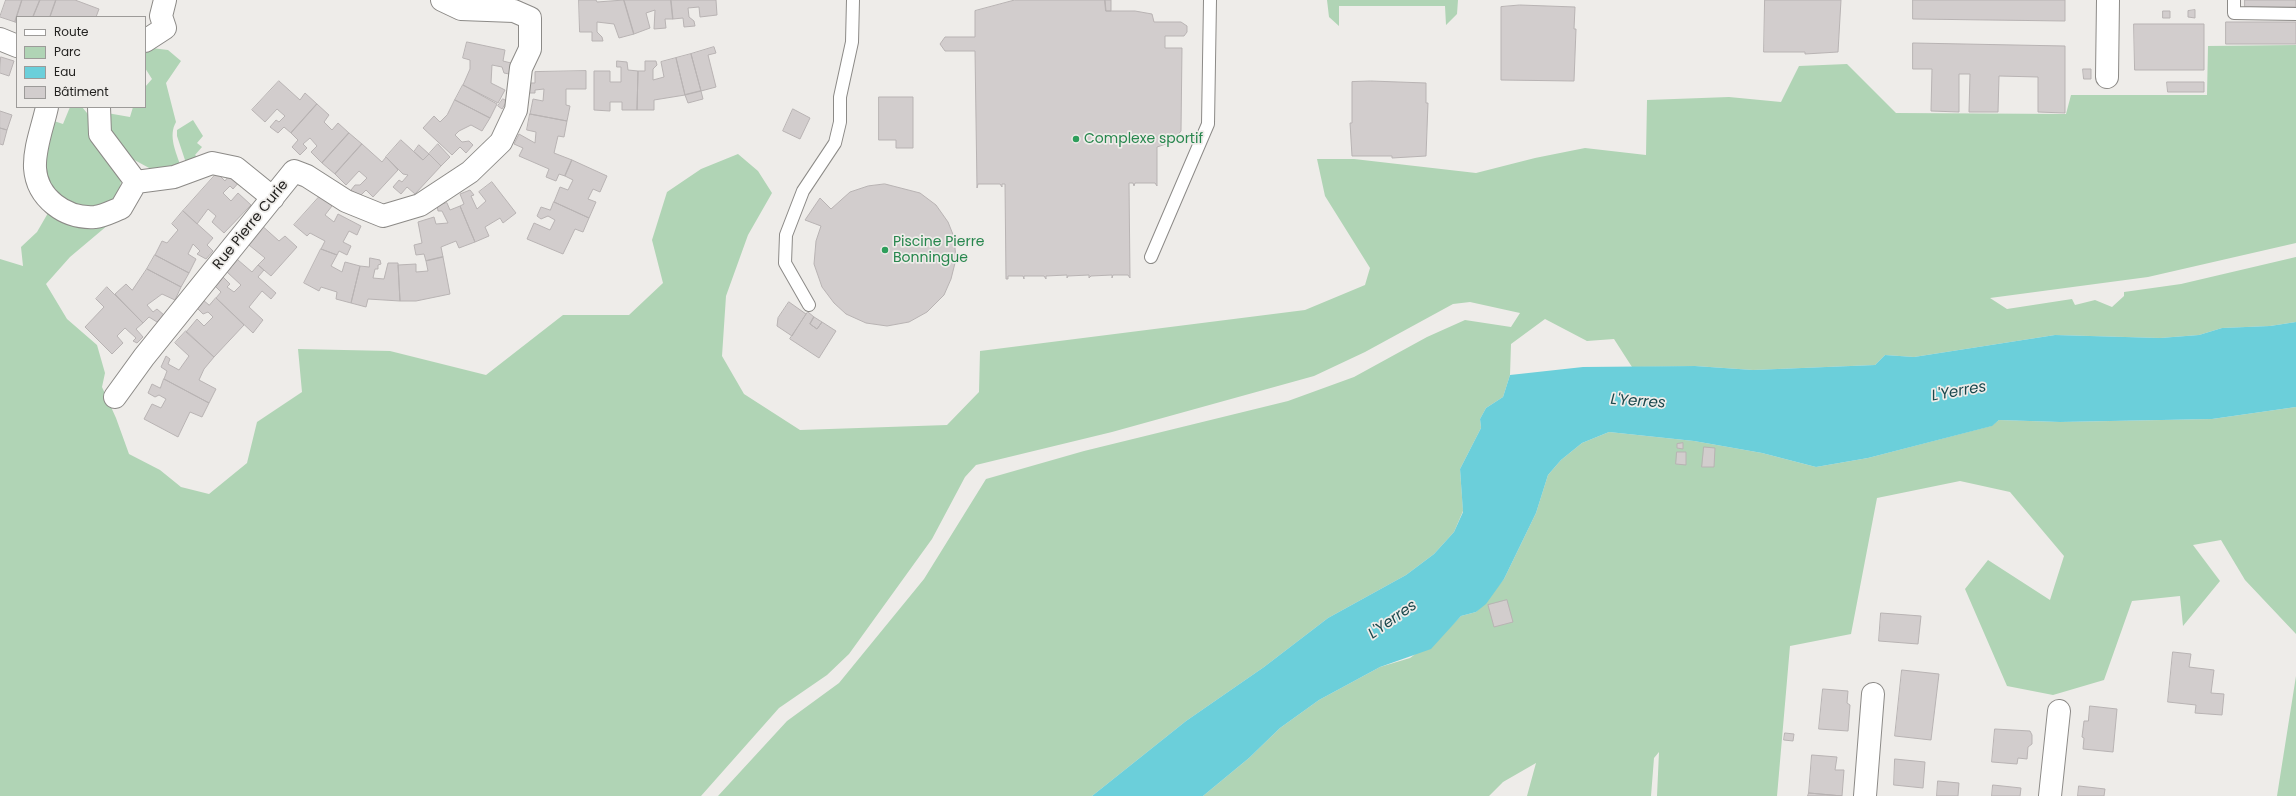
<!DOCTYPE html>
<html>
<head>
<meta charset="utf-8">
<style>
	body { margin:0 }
	#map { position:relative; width:2296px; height:796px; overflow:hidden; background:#eeece9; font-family:Poppins,sans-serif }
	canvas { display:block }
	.legend { position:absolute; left:16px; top:16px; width:130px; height:92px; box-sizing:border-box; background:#eeece9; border:1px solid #9d9b99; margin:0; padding:5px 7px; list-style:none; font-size:12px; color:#232220 }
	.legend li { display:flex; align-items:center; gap:8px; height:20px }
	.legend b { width:20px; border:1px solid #9d9b99 }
</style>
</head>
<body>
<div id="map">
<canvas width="2296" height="796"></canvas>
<ul class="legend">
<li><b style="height:5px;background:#fff"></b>Route</li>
<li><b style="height:11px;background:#b0d4b5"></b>Parc</li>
<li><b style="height:11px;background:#6bcfda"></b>Eau</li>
<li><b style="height:11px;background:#d2cdcd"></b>Bâtiment</li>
</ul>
</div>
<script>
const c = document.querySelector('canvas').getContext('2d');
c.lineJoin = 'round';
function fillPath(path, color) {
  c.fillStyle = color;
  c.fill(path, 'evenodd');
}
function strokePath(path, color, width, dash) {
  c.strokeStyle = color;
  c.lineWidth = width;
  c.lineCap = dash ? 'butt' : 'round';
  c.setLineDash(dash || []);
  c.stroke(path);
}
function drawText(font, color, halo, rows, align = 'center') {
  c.font = font + ' Poppins,sans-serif';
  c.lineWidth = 3.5;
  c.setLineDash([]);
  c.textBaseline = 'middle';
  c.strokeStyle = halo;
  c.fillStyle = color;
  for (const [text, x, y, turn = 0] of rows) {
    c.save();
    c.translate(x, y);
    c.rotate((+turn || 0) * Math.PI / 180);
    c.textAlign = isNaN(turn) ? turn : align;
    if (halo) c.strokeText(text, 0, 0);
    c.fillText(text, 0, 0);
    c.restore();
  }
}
const green = new Path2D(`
	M1327,0H1458L1457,14L1446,25L1445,6H1339V26L1329,17Z
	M2296,45V243L2148,277L1990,298L2007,309L2072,299L2075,305L2095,300L2112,307L2124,296V292L2181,284L2296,257V322L2270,326L2222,328L2199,335L2160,338L2055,335L1914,357L1885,355L1875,365L1753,370L1695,366L1632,367L1614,339L1587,341L1545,319L1511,344L1510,375L1503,397L1486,408L1480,419L1481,428L1460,469L1463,511L1454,532L1434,554L1406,575L1328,618L1264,667L1186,721L1092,796H718L787,721L839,683L924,579L986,479L1084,451L1288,401L1354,377L1427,337L1465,320L1511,327L1520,313L1470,302L1453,304L1365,352L1314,376L1112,432L976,465L965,477L932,539L849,654L827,675L779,708L701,796H0V259L23,266L21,247L37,232L48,213L108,225L70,257L46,284L67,319L97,345L105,373L102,387L116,418L129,454L160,470L181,487L209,494L247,463L257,422L302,392L298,349L390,351L486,375L563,315H629L663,283L652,240L667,192L701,169L738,154L758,171L772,193L748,235L726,296L722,356L744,394L800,430L947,425L979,392L980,351L1305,310L1365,285L1370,268L1325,196L1317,159H1354L1476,173L1535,158L1585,148L1646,155L1647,100L1729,97L1781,102L1799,66L1847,64L1896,113L2066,114L2071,95H2207L2208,46Z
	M152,48L168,50L181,61L166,83L176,122C168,136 176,152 181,167L151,169L127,156L111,138L107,113L130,117L133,107H145V87L152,79L145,68V51Z
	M70,107H82L87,113L121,179L120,194L101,209L64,205L41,175L51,120L63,124Z
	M193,120L203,136L197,143L202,147L195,155L200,159L187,166L177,136V130Z
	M2296,407V634L2245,580L2221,540L2193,545L2220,581L2183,626L2180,596L2132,601L2104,680L2053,695L2007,686L1965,589L1988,560L2050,600L2064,556L2010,492L1960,481L1877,498L1851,634L1790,646L1777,796H1657L1659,752L1654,758L1651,796H1527L1536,763L1503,782L1489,796H1203L1249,758L1280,728L1319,700L1380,667L1410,658L1446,631L1461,616L1476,612L1504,579L1536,513L1548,475L1561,460L1582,443L1609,432L1694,441L1762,453L1816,467L1868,458L1991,426L1999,420L2060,422L2212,419Z
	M2296,676V796H2277Z`);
const water = new Path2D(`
	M2296,322V407L2212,419L2060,422L1999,420L1992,426L1868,458L1816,467L1762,453L1694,441L1609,432L1582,443L1561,460L1548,475L1536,513L1504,579L1486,604L1476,612L1461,616L1431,649L1380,667L1319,700L1280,728L1249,758L1203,796H1092L1186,721L1264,667L1328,618L1406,575L1434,554L1454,532L1463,512L1460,469L1481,428L1480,419L1486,408L1503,397L1510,375L1583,367L1695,366L1753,370L1875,365L1885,355L1914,357L2055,335L2160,338L2199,335L2222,328L2270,326Z`);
const building = new Path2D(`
	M6,0H22L15,22L0,17Z
	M22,0H40L33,17H17V23L15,22Z
	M40,0H56L50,17H33Z
	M56,0H75L99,9L96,17H50Z
	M579,0H596L597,2L624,0L634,34L619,38L614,24L597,22V32L602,37L603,41H592V32H580Z
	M624,0H671L673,19H665L666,28L654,29L655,10L646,13L650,28L634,34Z
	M671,0H716L717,15L700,17L699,7L688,8L689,17L694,21L695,26L684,27L683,18L673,19Z
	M1015,0H1105L1106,11H1135L1152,14L1154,22H1181L1187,26V32L1184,36H1165V48H1182L1181,131L1172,142L1157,147V186L1155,183H1135L1134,186L1133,183H1129L1130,278L1128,275H1113L1112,278V275L1091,276L1089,278V275L1068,276L1067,278V275L1046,276V279L1044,276H1024V279L1023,276H1008V279H1006L1005,184H1002V187L1000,184H978L977,188L975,51H945L940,44L945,37H975V11Z
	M1105,0H1111V11H1106Z
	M1765,0H1841L1838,52L1805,54V52H1764Z
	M1913,0H2065V21L1913,19Z
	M2245,0H2296V7H2245Z
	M1520,5L1575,7L1574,29H1576L1574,81L1501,80V7Z
	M2195,10V18L2188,17V11Z
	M2163,11H2170V18H2163Z
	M2226,22H2296V44H2226Z
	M2134,24H2204V70H2135Z
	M467,42L505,50L503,61L511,63L509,74L504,73L502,67L492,65L491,83L505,90L498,103L463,85L470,69V60L463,58Z
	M1913,43L2065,46V113L2038,112V77L1999,76L1998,112H1969L1970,74H1959V112L1931,111L1932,69H1913Z
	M714,47L716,53L708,55L716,87L701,91L691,54Z
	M691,54L701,91L685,95L676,58Z
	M1,57L14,61L9,76L0,73Z
	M676,58L685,95L654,100V110H637L638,71H645V61H656L657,65L653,69V80L664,77L661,62Z
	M617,61L627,62L628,70L638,71L637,110H622V102H610V111L594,110V71H610V82H621V67H617Z
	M2083,69H2091V79H2084Z
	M586,71V89H566V105L570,106L567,121L530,114L533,99L543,101L544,89L535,90V93H526V83H535V72Z
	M279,81L300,100L305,93L317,104L291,133L284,127L278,133L270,127L276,120L279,122L285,116L277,109L265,122L252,110Z
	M1371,81L1426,83V103H1428L1426,156L1392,158V156H1352L1350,123H1352V82Z
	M2167,82H2204V92H2168Z
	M463,85L497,104L490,118L455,100Z
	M701,91L703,99L688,103L685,95Z
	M879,97H913V148H896V140H879Z
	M503,99L507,101L502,109L498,106Z
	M455,100L490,118L482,131L471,125L459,131L455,135L462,142L469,141L473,145L466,153L460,147L452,155L423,128L434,116L440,122L447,115Z
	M317,104L329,115L324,122L332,130L338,123L349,133L322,163L311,152L317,146L310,138L303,144L307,148L300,155L292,147L298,140L291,133Z
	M793,109L810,118L800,139L783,131Z
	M0,111L12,115L7,130L0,128Z
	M530,114L567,121L564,137L558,136L554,153L572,160L565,176L559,174L556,181L546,177L549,169L519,156L523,148L514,144L519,134L535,143L536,132L527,130Z
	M0,128L7,130L3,145L0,144Z
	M349,133L362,144L335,174L322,163Z
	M401,140L423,160L429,154L441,166L415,194L407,187L401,194L393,187L399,180L402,182L408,175L403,174L386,157Z
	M362,144L382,162L386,157L398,170L373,197L366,190L359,197L351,190L355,185H360L367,178L359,171L346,185L335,174Z
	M438,144L450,157L441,166L429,154Z
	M419,145L429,154L423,160L414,152Z
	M572,160L607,176L600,192L593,189L588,199L596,202L589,218L554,202L560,187L568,190L573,180L565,176Z
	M217,173L225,181L231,173L240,181L233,189L230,186L223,193L231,201L238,193L251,205L224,233L212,222L216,216L208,209L197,224L183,211Z
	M492,182L516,213L503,223L500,218L485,227L489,236L475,242L460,206L464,204L460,194L470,190L474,195L471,196L477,209L486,201L479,192Z
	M885,184L920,193L936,205L948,222L954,237L956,259L951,279L944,295L927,312L909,322L887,326L866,323L846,314L834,303L822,287L814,264L816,241L821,226L805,220L820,198L831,209L850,192L868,186Z
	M320,196L332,206L325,215L334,222L338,214L361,226L357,235L349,231L343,242L351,246L347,255L339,251L337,255L321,249L325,241L310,233L307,236L294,225Z
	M554,202L589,218L583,232L575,229L563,254L527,239L534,223L550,230L555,220L548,216L541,219L537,216L541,207L550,210Z
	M447,203L450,210L460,206L475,242L459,248L456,241L441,247L443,257L426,261L424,254L416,255L414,245L422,243L418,222L434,217L436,224L448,223L442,211H438L437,206Z
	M183,211L213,238L207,245L213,251L206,259L197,254L200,251L193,244L188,254L196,259L189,273L155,255L162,241L167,243L178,230L172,224Z
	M259,223L279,241L285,236L297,247L271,276L258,265L265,258L244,241Z
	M321,249L337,255L331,266L342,272L345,262L360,266L351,303L336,299L337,292L321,287L319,291L304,283Z
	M155,255L189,273L181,287L147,269Z
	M443,257L450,294L416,301H400L398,265L416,264V272L428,271L426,261Z
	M370,258L380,260L381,264L378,265V269H375L373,278L384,279L388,263H398L400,301L368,299L366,307L351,303L360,266L369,267Z
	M238,260L252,272L258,265L264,270L258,277L276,293L271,299L262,291L249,307L263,320L253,333L216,298L221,292L215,286L223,277L230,284L227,287L234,292L241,285L227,272Z
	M147,269L181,287L175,300L162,294L147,305L153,312L157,309L164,315L157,322L149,317L143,323L115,294L126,284L132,290Z
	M107,287L143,323L136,329L143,337L137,343L133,341L136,338L125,328L117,336L123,343L112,354L85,327L104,307L96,299Z
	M216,298L244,325L214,357L186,332L197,319L204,326L213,317L208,312L203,314L197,308L203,300L209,305Z
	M789,302L806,314L792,336L777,326L778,318Z
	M808,312L814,317L810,324L817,329L822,322L836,331L819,358L790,339Z
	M814,317L822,322L817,329L810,324Z
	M186,331L214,357L204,369L199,380L216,389L209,403L164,379L167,371L161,367L166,356L170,359L168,364L179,370L189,356L175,343Z
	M164,379L209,403L202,417L190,412L178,437L144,419L152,404L161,408L166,399L159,395L155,397L148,393L152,384L160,388Z
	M1683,443V449L1677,448V444Z
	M1704,447L1715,448L1714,467H1702Z
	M1677,452H1686V465L1676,464Z
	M1507,600L1513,622L1494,627L1488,605Z
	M1881,613L1921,616L1918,644L1879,641Z
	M2173,652L2191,654L2189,667L2214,670L2211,693L2224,694L2222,715L2195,713L2196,705L2168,702Z
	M1902,670L1939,674L1931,740L1895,736Z
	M1823,689L1848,691L1847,703L1850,705L1848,731L1819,729Z
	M2090,706L2117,709L2113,752L2083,749L2084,738L2082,737L2084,721H2088Z
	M1995,729L2030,731L2032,735V744L2028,747L2027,759L2018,758L2017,764L1992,762Z
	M1785,733L1794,734L1793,741L1784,740Z
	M1812,755L1837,757L1835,770H1844L1842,796L1809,793Z
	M1895,759L1925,762L1923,788L1894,785Z
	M1938,781L1959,783L1958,796H1937Z
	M1993,785L2021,788L2020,796H1992Z
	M2079,786L2105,789L2104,796H2078Z
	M1809,793L1842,796H1808Z`);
const lane = new Path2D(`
	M2234,0V13L2296,14
	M1151,257L1208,124L1210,0
	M809,305L785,263L786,235L803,191L835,143L840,122V97L852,42L853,0`);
const street = new Path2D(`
	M0,39L17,46
	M145,41L165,28L161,16L165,0
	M2107,77L2108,0
	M47,107C43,126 34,148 35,168C37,198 65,219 95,217C104,216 113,211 121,208L136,182L100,134L99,107
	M136,182L174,177L212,163L236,168L273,198
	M115,397L144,357L294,171L307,176L346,201L383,216L420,205L470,172L501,142L516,110L521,68L530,49V18L514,11L461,9L442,0
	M1865,796L1873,694
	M2050,796L2059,711`);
const markers = [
	[1076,139,4,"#2e9e5b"],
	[885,250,4,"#2e9e5b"]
];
const leisureNames = [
	["Complexe sportif",1084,139],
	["Piscine Pierre",893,242],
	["Bonningue",893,258]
];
const streetNames = [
	["Rue Pierre Curie",251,225,-51]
];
const waterNames = [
	["L'Yerres",1959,392,-10],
	["L'Yerres",1638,402,4],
	["L'Yerres",1393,620,-35]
];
fillPath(green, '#b0d4b5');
fillPath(water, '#6bcfda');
fillPath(building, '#d2cdcd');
strokePath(building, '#b8b3b3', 1);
strokePath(lane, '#8c8a87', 14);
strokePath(street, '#8c8a87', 24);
strokePath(lane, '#fff', 12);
strokePath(street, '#fff', 22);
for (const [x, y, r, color] of markers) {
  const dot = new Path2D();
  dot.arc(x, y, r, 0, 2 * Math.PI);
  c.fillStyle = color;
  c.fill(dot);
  strokePath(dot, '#eeece9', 1.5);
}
drawText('14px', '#27864d', '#eeece9', leisureNames, 'left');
drawText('14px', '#232220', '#eeece9', streetNames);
drawText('italic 15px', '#19474c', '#eeece9', waterNames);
</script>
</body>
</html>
